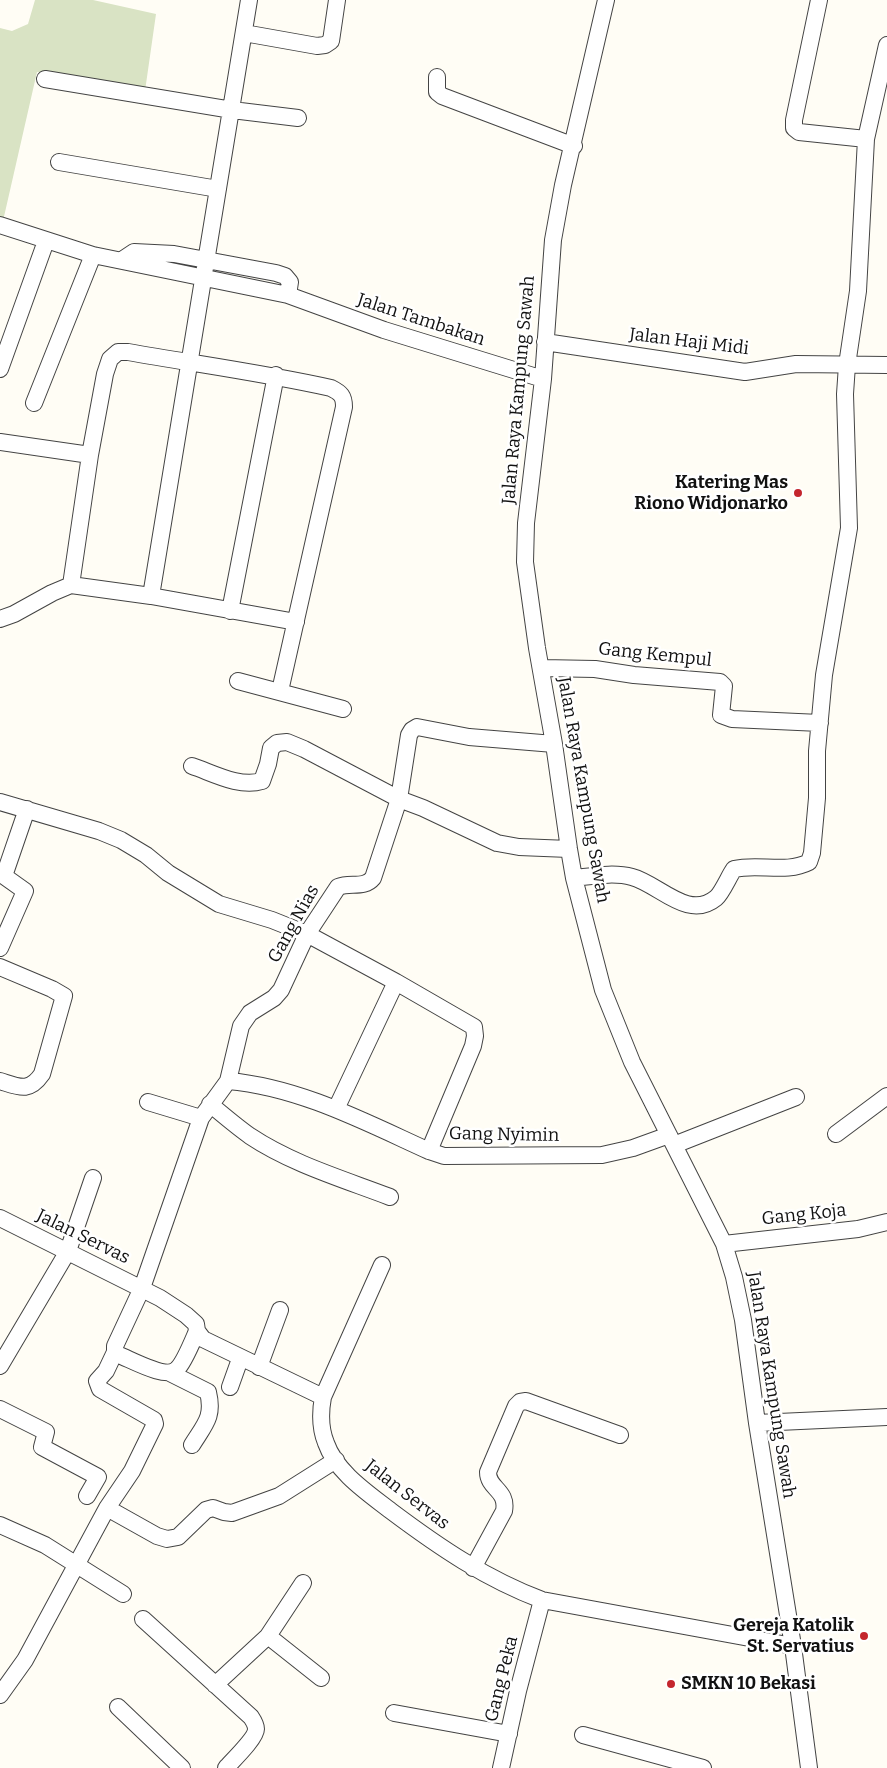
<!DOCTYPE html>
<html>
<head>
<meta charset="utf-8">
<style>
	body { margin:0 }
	canvas { display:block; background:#fffdf5 }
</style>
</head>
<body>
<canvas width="887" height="1768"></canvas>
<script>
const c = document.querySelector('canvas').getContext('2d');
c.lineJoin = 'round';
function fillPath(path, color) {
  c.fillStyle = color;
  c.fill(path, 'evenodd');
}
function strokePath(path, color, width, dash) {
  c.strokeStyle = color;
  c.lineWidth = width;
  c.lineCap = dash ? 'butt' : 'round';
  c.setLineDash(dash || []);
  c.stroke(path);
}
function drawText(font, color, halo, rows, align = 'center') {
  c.font = font + ' Bitter,serif';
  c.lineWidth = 5;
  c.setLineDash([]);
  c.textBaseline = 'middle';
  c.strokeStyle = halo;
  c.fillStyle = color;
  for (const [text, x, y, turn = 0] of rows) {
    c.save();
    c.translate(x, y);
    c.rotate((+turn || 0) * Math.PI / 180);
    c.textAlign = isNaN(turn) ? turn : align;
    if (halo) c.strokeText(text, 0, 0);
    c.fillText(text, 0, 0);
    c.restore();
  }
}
const cemetery = new Path2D(`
	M35,0H93L156,14L145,91L37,72L3,221L0,220V28L12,31L28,24Z`);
const minor = new Path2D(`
	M606,0L563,185L553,240L543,379L526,523L525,562L537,648L554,744L569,849L574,878L603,990L632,1062L724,1244L734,1277L743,1320L757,1423L793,1646L809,1768
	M819,0L794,120V128L799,132L866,139
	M244,33L317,46L325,45L331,41L337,0
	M437,77V92L442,96L574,146
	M45,79L232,110L298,118
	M59,162L218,189
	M0,225L93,255L288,295L384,330L543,379
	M122,260L134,252L174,254L276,273L285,276L290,282L288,295
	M545,342L745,372L796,364L887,365
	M0,369L46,241
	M34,403L93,255
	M0,442L90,455
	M71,585L90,455L105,374L110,359L118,352H128C196,364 264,373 331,388C341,393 344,396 344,407L280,691
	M151,596L249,0
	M230,611L276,375
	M0,619L14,614L52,593L71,585L151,596L296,622
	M542,668L595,669L634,675L720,682L724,686L721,715L732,719L820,723
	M238,681L343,709
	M192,766C213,773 239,788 262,781L268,764L271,748L277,743L287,742L304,749L399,799L409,735L412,730L417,727L469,737L554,744
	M0,802L99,831L121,840L146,855L168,873L219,904L272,920L307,934L396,982L474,1027L475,1036L473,1046L429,1151
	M574,878C593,876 614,872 632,877C659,884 688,921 716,898C722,893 729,876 734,869C759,863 786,874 809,862L812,853L817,798V751L824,675L849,528L845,394L847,365L858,291L866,139L887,45
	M0,948L25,891L4,876L27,809
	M0,967L52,989L64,996L42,1074C29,1093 19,1087 0,1081
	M228,1081C299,1087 365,1122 429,1151L444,1156L602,1155L633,1148L669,1135
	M148,1102L201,1118
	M210,1104C223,1115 236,1126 250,1136C292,1164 343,1179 390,1197
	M336,1109L396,982
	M836,1134L887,1096
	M674,1145L796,1097
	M0,1218L160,1298L186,1315L196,1324L197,1331L203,1339L323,1397C320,1413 320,1428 326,1443C336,1472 368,1493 391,1511C439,1547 486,1579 542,1600L793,1646
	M724,1244L858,1229L887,1222
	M197,1331C193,1340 184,1363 177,1369C167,1380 132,1360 119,1355L115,1352V1346L142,1288L201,1118L228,1081L241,1026L250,1013L274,998L281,990L307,934L338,887C350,882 364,889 373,878L399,799L423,808L497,843L519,847L569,849
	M0,1366L68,1251L93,1178
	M259,1367L280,1310
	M170,1373L208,1392C214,1417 205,1424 192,1445
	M230,1387L240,1359
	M323,1397L382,1265
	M0,1409L46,1432L42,1447L98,1477L87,1496
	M757,1423L887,1417
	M107,1508L157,1536L167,1539L178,1537L206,1510L213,1508L224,1512L232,1513L279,1496L336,1460
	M0,1525L45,1545L123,1594
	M473,1568L504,1511C508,1490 488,1489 488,1472L516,1406L520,1402L526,1401L620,1435
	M143,1619L251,1717C253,1720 256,1725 256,1729C256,1738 233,1760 226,1768
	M268,1636L321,1678
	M215,1685L268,1636L303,1583
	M0,1695L25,1660L107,1508L132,1471L155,1424L154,1420L100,1389L97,1381L106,1371L115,1352
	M118,1707L182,1768
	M394,1713L509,1734
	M583,1735L703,1768
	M501,1768L518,1691L542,1600`);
const markers = [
	[798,493,5,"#c4262e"],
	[864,1636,5,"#c4262e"],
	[671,1684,5,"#c4262e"]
];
const streetNames = [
	["Jalan Tambakan",421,320,18],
	["Jalan Haji Midi",689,342,7],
	["Jalan Raya Kampung Sawah",519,390,-85],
	["Gang Kempul",655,655,6],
	["Jalan Raya Kampung Sawah",583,790,80],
	["Gang Nias",294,924,-61],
	["Gang Nyimin",504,1135,1],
	["Gang Koja",804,1215,-6],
	["Jalan Servas",83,1237,26],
	["Jalan Raya Kampung Sawah",771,1385,81],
	["Jalan Servas",407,1495,38],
	["Gang Peka",502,1679,-76]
];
const poiNames = [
	["Katering Mas",788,483],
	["Riono Widjonarko",788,504],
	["Gereja Katolik",854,1626],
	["St. Servatius",854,1647],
	["SMKN 10 Bekasi",681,1684,"left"]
];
fillPath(cemetery, '#d9e3c4');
strokePath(minor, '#444', 18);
strokePath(minor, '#fff', 16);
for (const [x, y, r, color] of markers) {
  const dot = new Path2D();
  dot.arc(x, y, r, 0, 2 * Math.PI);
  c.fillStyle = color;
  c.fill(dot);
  strokePath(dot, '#fff', 2);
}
drawText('18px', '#111', '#fff', streetNames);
drawText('bold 18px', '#111', '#fff', poiNames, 'right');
</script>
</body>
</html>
